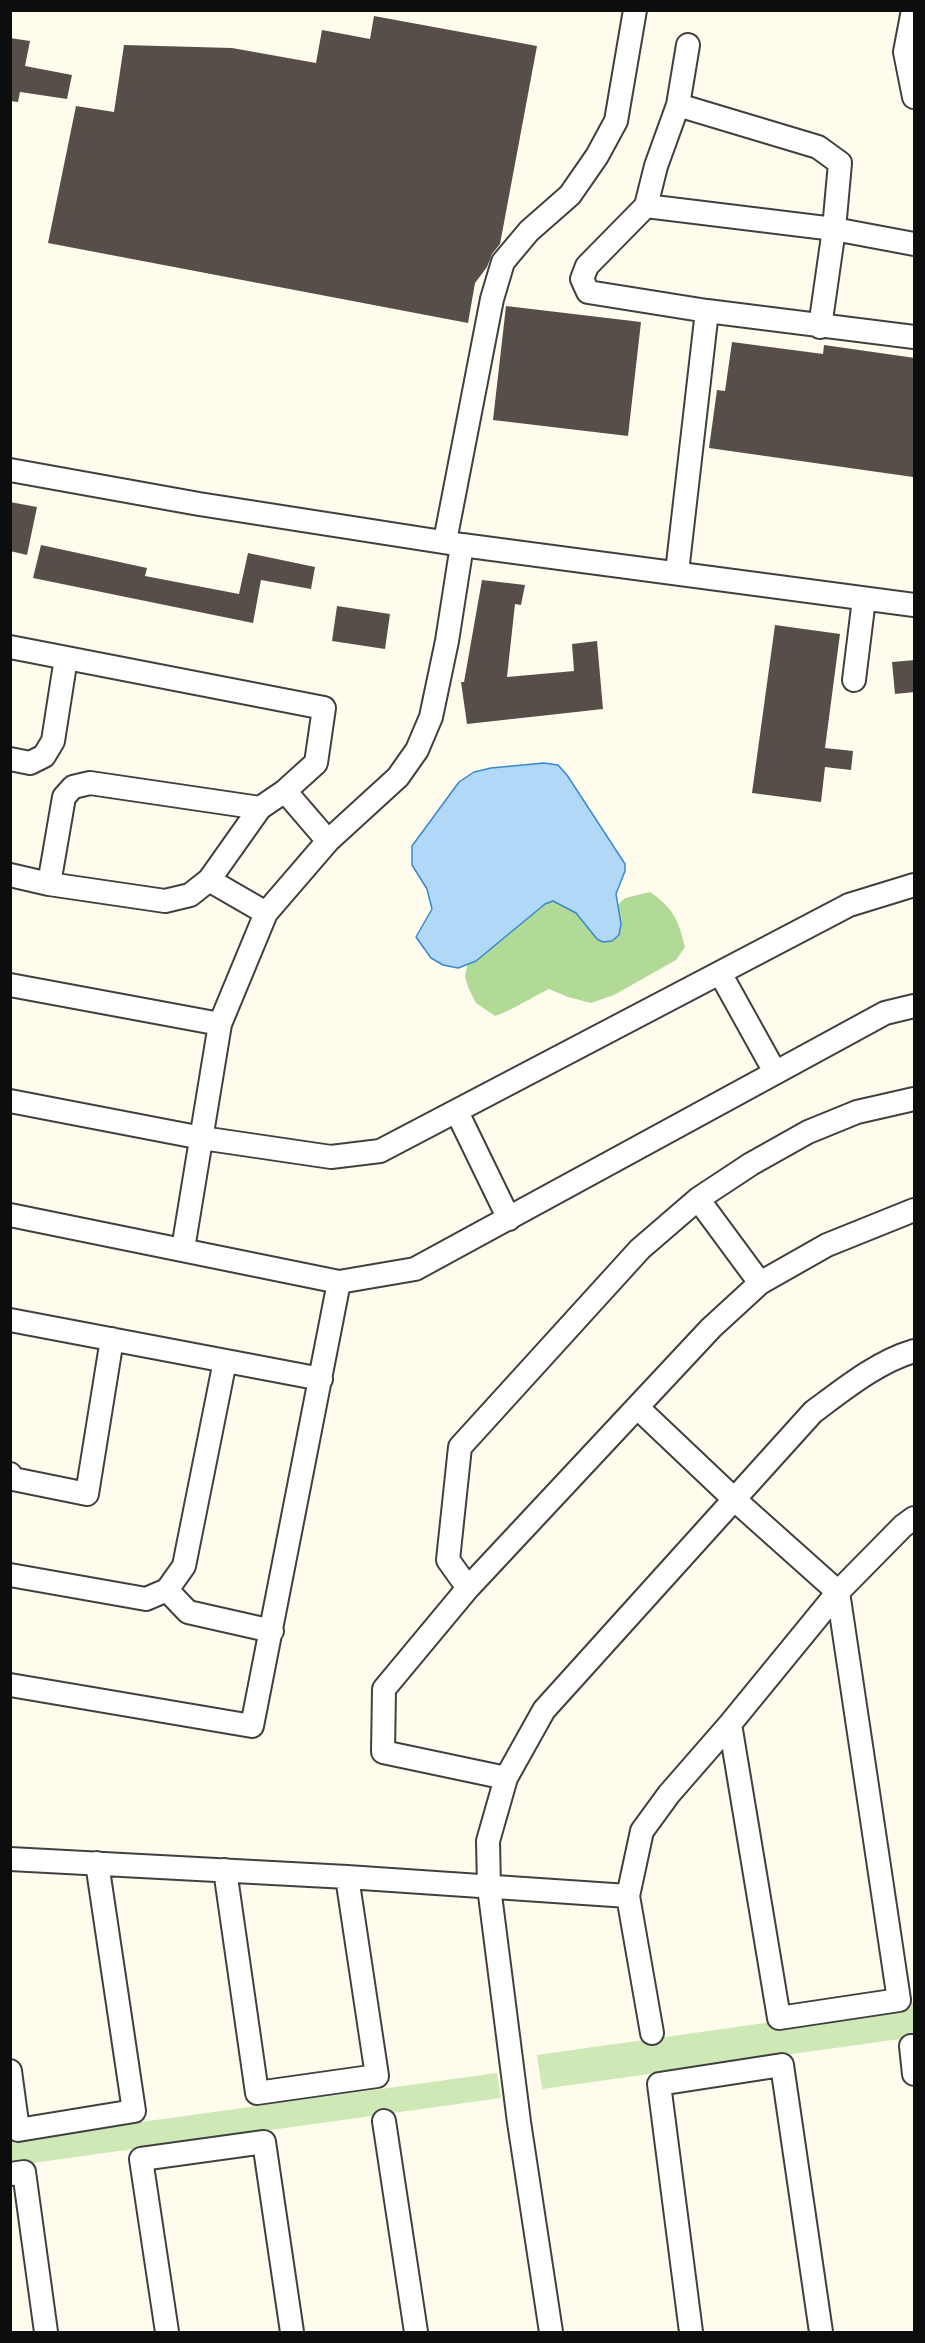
<!DOCTYPE html>
<html>
<head>
<meta charset="utf-8">
<style>
	body { margin:0 }
	#map { position:relative; width:925px; height:2343px; overflow:hidden; background:#fffced; font-family:"Zilla Slab",serif }
	canvas { display:block }
	.frame { position:absolute; inset:0; border:12px solid #0d0d0d; pointer-events:none }
</style>
</head>
<body>
<div id="map">
<canvas width="925" height="2343"></canvas>
<div class="frame"></div>
</div>
<script>
const c = document.querySelector('canvas').getContext('2d');
c.lineJoin = 'round';
function fillPath(path, color) {
  c.fillStyle = color;
  c.fill(path, 'evenodd');
}
function strokePath(path, color, width, dash) {
  c.strokeStyle = color;
  c.lineWidth = width;
  c.lineCap = dash ? 'butt' : 'round';
  c.setLineDash(dash || []);
  c.stroke(path);
}
const green = new Path2D(`
	M914,2002V2037L542,2089L537,2055Z
	M497,2073L501,2098L11,2166L10,2140Z`);
const forest = new Path2D(`
	M650,892C674,909 678,919 685,947L676,960L614,995L591,1003L568,997L549,989C530,998 515,1009 495,1016L476,1003L468,987L465,976L469,957L524,909L562,897L601,920L625,898Z`);
const water = new Path2D(`
	M544,763L558,765L567,775L625,864V871L616,894L621,924L619,935L612,941L603,942L597,939L576,913L553,901L545,904L476,961L458,968L443,965L431,958L416,937L432,909L427,889L412,865V846L459,782L474,772L491,768Z`);
const building = new Path2D(`
	M374,16L537,46L500,244L492,254L487,267L475,283L468,323L48,243L76,106L114,112L124,45L232,48L316,63L322,30L370,39Z
	M10,38L30,41L25,66L72,75L67,99L20,92L18,102L10,101Z
	M506,306L641,322L628,436L493,420Z
	M732,342L823,354L824,345L915,358V463L913,477L709,448L717,390L725,391Z
	M10,502L37,507L27,555L10,551Z
	M41,545L147,568L145,576L239,594L248,553L315,567L311,589L261,580L253,623L33,578Z
	M482,580L525,585L521,605L515,604L507,677L574,671L572,644L597,641L603,709L467,724L461,682H464Z
	M337,606L390,614L385,649L332,641Z
	M775,625L840,634L825,748L853,751L851,770L825,767L821,802L752,793Z
	M915,660V692L895,694L892,662Z`);
const minor = new Path2D(`
	M913,10L905,52L914,97
	M678,105L818,147L840,163L834,229L820,327
	M646,206L834,229L914,244
	M707,311L914,337
	M10,470L199,504L462,545L914,605
	M445,541L492,299L503,262L529,231L570,195L597,156L616,121L635,10
	M677,572L707,311L588,292L582,279L587,266L646,206L656,166L678,105L688,45
	M10,647L324,708L316,763L285,791L260,808L209,880L190,895L165,901L49,884L10,875
	M854,680L864,599
	M10,759L30,763L44,756L53,741L66,658
	M285,791L328,841
	M209,880L266,913
	M49,884L64,797L73,787L90,783L260,808
	M720,973L775,1072
	M10,985L220,1024
	M10,1101L202,1138L331,1157L380,1151L849,905L914,885
	M457,1112L509,1219
	M698,1199L760,1283
	M10,1215L339,1282L415,1269L885,1013L914,1006
	M183,1249L220,1024L266,913L328,841L398,777L417,750L431,717L447,641L462,545
	M10,1320L321,1379
	M638,1408L735,1500L838,1592L899,2000L779,2018L730,1724
	M10,1474L13,1479L87,1494L112,1339
	M10,1575L146,1599L167,1590L184,1566L225,1361
	M468,1588L448,1560L460,1447L640,1249L698,1199L751,1164L808,1132L857,1112L914,1099
	M167,1590L188,1612L272,1631
	M10,1685L252,1726L339,1282
	M506,1778L383,1752L384,1689L468,1588L711,1328L760,1283L827,1245L914,1210
	M10,1859L347,1877L628,1896
	M225,1870L257,2093L377,2076L347,1877
	M652,2033L628,1896L642,1831L669,1794L730,1724L838,1592L903,1526L914,1518
	M914,2046H911L914,2074
	M10,2071L18,2130L134,2111L97,1863
	M384,2121L416,2332
	M10,2174L24,2172L46,2332
	M167,2332L141,2159L264,2142L292,2332
	M551,2332L519,2122L489,1887L488,1841L506,1778L544,1710L813,1412C844,1389 877,1362 914,1351
	M691,2332L659,2084L782,2065L821,2332`);
fillPath(green, '#cee9b6');
fillPath(forest, '#b0da95');
fillPath(water, '#b1d8f7');
strokePath(water, '#3789cf', 1.5);
fillPath(building, '#564f49');
strokePath(minor, '#404040', 26);
strokePath(minor, '#fff', 22);
</script>
</body>
</html>
